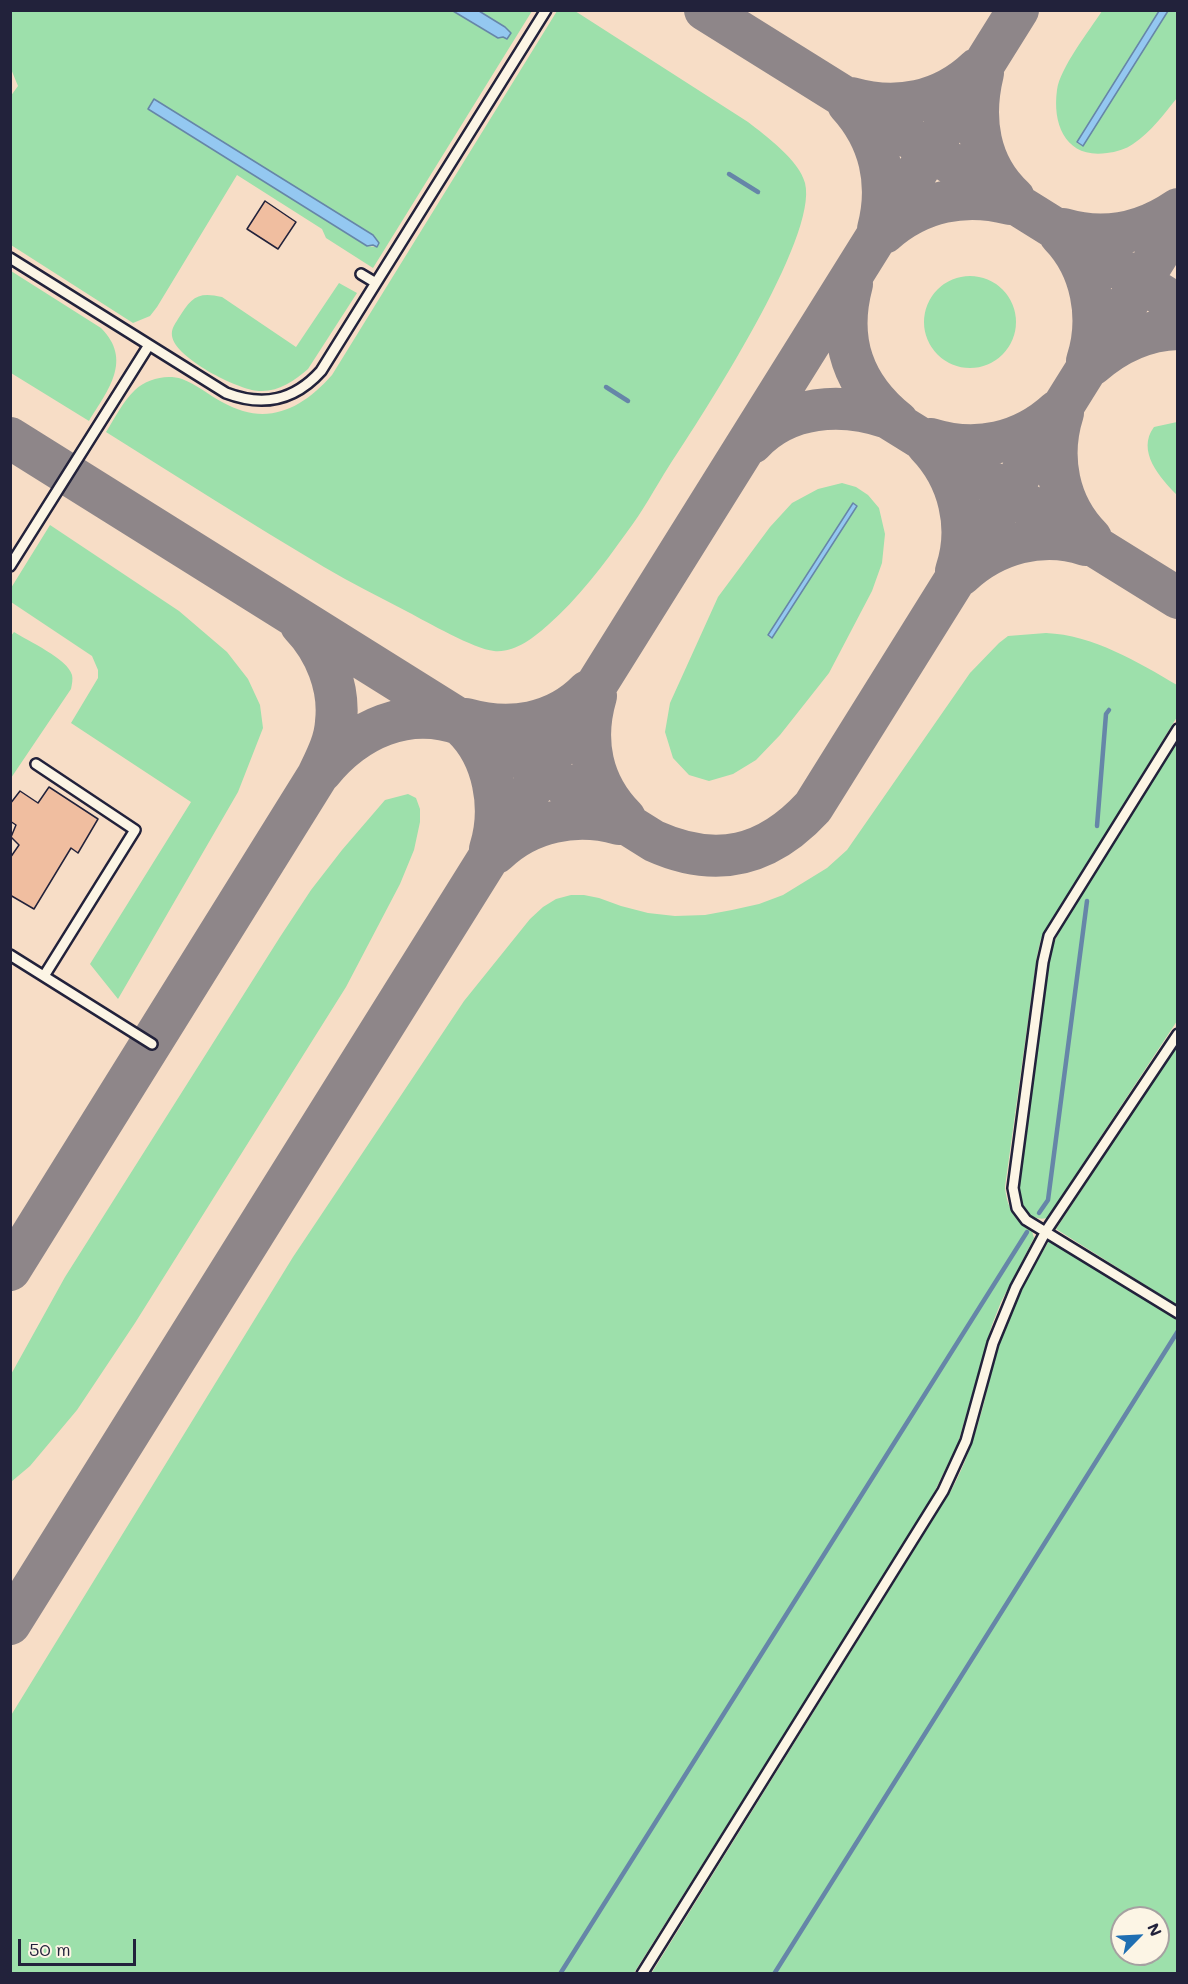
<!DOCTYPE html>
<html>
<head>
<meta charset="utf-8">
<style>
	body { margin:0 }
	#map { position:relative; width:1188px; height:1984px; overflow:hidden; background:#faead7; font-family:Mali,sans-serif }
	canvas { display:block }
	.frame { position:absolute; inset:0; border:12px solid #22223b; pointer-events:none }
	.north { position:absolute; left:1110px; top:1906px; width:60px; height:60px; box-sizing:border-box; background:#fcf5e5; border:2px solid #a5a1a1; border-radius:50%; rotate:66deg; font-size:16px; font-weight:700; line-height:24px; text-align:center; color:#22223b }
	.north::after { content:''; display:block; margin:auto; width:21px; height:27px; background:#1f6fb2; clip-path:polygon(50% 0,100% 100%,50% 72%,0 100%) }
	.scale { position:absolute; left:18px; top:1939px; width:118px; height:27px; box-sizing:border-box; border:3px solid #22223b; border-top:0; padding-left:8px; font-size:18px; line-height:21px; white-space:nowrap; color:#22223b; -webkit-text-stroke:4px #fcf5e5; paint-order:stroke }
</style>
</head>
<body>
<div id="map">
<canvas width="1188" height="1984"></canvas>
<div class="frame"></div>
<div class="north">N</div>
<div class="scale">50 m</div>
</div>
<script>
const c = document.querySelector('canvas').getContext('2d');
c.lineJoin = 'round';
function fillPath(path, color) {
  c.fillStyle = color;
  c.fill(path, 'evenodd');
}
function strokePath(path, color, width, dash) {
  c.strokeStyle = color;
  c.lineWidth = width;
  c.lineCap = dash ? 'butt' : 'round';
  c.setLineDash(dash || []);
  c.stroke(path);
}
const built = new Path2D(`
	M11,11H1177V1973L11,1974ZM1122,1918H1158V1954H1122Z`);
const green = new Path2D(`
	M10,11H453L497,38L507,31L505,27L479,11H532L373,268L326,238L322,229L237,175L157,307L150,316L133,323L11,245L10,97L18,86L11,69ZM154,99H155L377,247L367,246L148,109Z
	M557,11H575L748,122C766,136 799,160 805,183C819,237 702,416 669,466C655,488 643,511 627,532C604,564 578,599 548,625C533,638 515,653 494,651C474,649 427,622 408,612C380,597 351,583 324,567C250,523 178,477 106,432C115,418 123,401 135,390C147,379 166,374 182,379C196,384 209,395 222,402C266,427 301,410 332,375Z
	M1102,11H1159L1077,143L1083,146L1168,11H1177V98C1164,114 1151,132 1133,144C1126,149 1116,152 1107,153C1067,159 1052,126 1057,90C1060,68 1089,31 1102,11Z
	M11,271L101,328C133,360 108,390 89,421L11,373Z
	M924 322a46 46 0 1 1 92 0a46 46 0 1 1-92 0Z
	M339,283L357,293L308,369C294,381 279,392 259,391C238,390 175,358 172,336C171,329 175,324 178,319C191,298 197,291 222,297L296,347Z
	M1177,422H1178L1177,495C1160,478 1136,451 1154,427Z
	M842,483L856,487L868,495L879,508L885,534L882,563L872,591L829,673L780,735L756,760L733,774L709,781L689,775L673,758L665,732L670,703L718,597L770,527L792,503L818,489ZM853,503L857,506L772,638L768,636Z
	M50,525L179,611L227,652L248,679L260,705L263,728L238,792L118,999L90,964L191,802L71,723L98,678V670L92,656L11,602V588Z
	M14,632C28,641 68,659 72,675C73,679 72,684 71,689L11,778L10,637Z
	M1046,633C1093,635 1138,662 1177,685V717L1041,939L1037,956L1005,1187C1007,1207 1014,1221 1032,1231L1034,1238L1001,1302L992,1325L958,1443L929,1503L634,1973H11L10,1717L293,1257L464,1001L530,919L543,907L556,899L571,895H584L599,898L621,906L648,913L675,916L705,915L732,910L759,904L783,895L827,868L847,850L970,673L999,643L1008,636Z
	M1177,740V1021L1047,1218C1024,1223 1019,1197 1019,1180L1048,965L1054,943L1064,922Z
	M408,794L416,798L420,809V822L414,850L400,884L346,987L135,1323L77,1410L30,1466L11,1482L10,1376L14,1369L65,1277L280,937L311,890L342,850L385,800Z
	M1177,1046L1178,1305H1177L1056,1229Z
	M1050,1239L1177,1320V1973L651,1974L952,1489C964,1466 973,1442 980,1417C988,1392 991,1366 1000,1342C1012,1305 1031,1272 1050,1239ZM1122,1918H1158V1954H1122Z`);
const water = new Path2D(`
	M453,11H479L505,27L511,33L507,39L503,37L498,38Z
	M1159,11H1168L1083,146L1077,142Z
	M154,99L373,235L379,243L377,247L373,245L367,246L148,109Z
	M853,503L857,506L772,638L768,635Z`);
const stream = new Path2D(`
	M729,174L758,192
	M606,387L628,401
	M1097,826L1106,714L1109,710
	M1039,1213L1048,1200L1087,901
	M560,1974L1027,1232
	M774,1974L1178,1331`);
const taxiway = new Path2D(`
	M705,10L1178,305
	M983,73C972,118 978,165 1014,198
	M851,98C897,111 942,102 977,69
	M848,104C880,139 890,183 878,229
	M1063,229C1104,241 1143,233 1178,209
	M884,233C920,201 965,192 1010,204
	M1060,235C1092,268 1101,318 1087,361
	M852,284C837,340 853,386 898,422
	M1092,365C1116,344 1145,330 1178,329
	M1063,413C1049,457 1058,505 1091,538
	M10,438L654,841C716,869 767,857 813,807L1178,222
	M931,439C976,453 1022,443 1057,411
	M752,443C787,405 842,402 888,418L1178,598
	M927,445C959,478 971,527 956,571
	M961,575C994,544 1042,530 1086,545
	M596,696C583,740 591,784 625,818
	M466,719C509,731 555,725 588,691
	M462,726C494,756 503,808 490,849
	M321,772C356,729 408,705 462,725
	M496,853C529,821 576,812 619,824
	M10,1270L318,775C326,758 335,741 336,722C340,687 325,650 301,625
	M10,1624L1018,10`);
const building = new Path2D(`
	M265,201L296,222L278,249L247,229Z
	M49,787L98,819L78,853L71,848L34,909L10,895V858L19,845L11,837L16,825L10,821V804L20,791L38,803Z`);
const lane = new Path2D(`
	M10,258L226,393C263,407 294,401 321,371L546,10
	M361,274L376,283
	M10,566L149,345
	M1178,729L1049,936L1043,962L1013,1188L1017,1208L1026,1220L1178,1313
	M36,764L135,830L44,976
	M10,955L152,1044
	M642,1974L943,1491L966,1441L993,1343L1016,1287L1046,1231L1178,1034`);
fillPath(built, '#f7ddc6');
fillPath(green, '#9de0ab');
fillPath(water, '#94c8f1');
strokePath(water, '#6686a8', 1.5);
strokePath(stream, '#6686a8', 4.5);
strokePath(taxiway, '#8e8689', 42);
fillPath(building, '#f0bea0');
strokePath(building, '#22223b', 1.5);
strokePath(lane, '#22223b', 14);
strokePath(lane, '#fcf5e5', 9);
</script>
</body>
</html>
